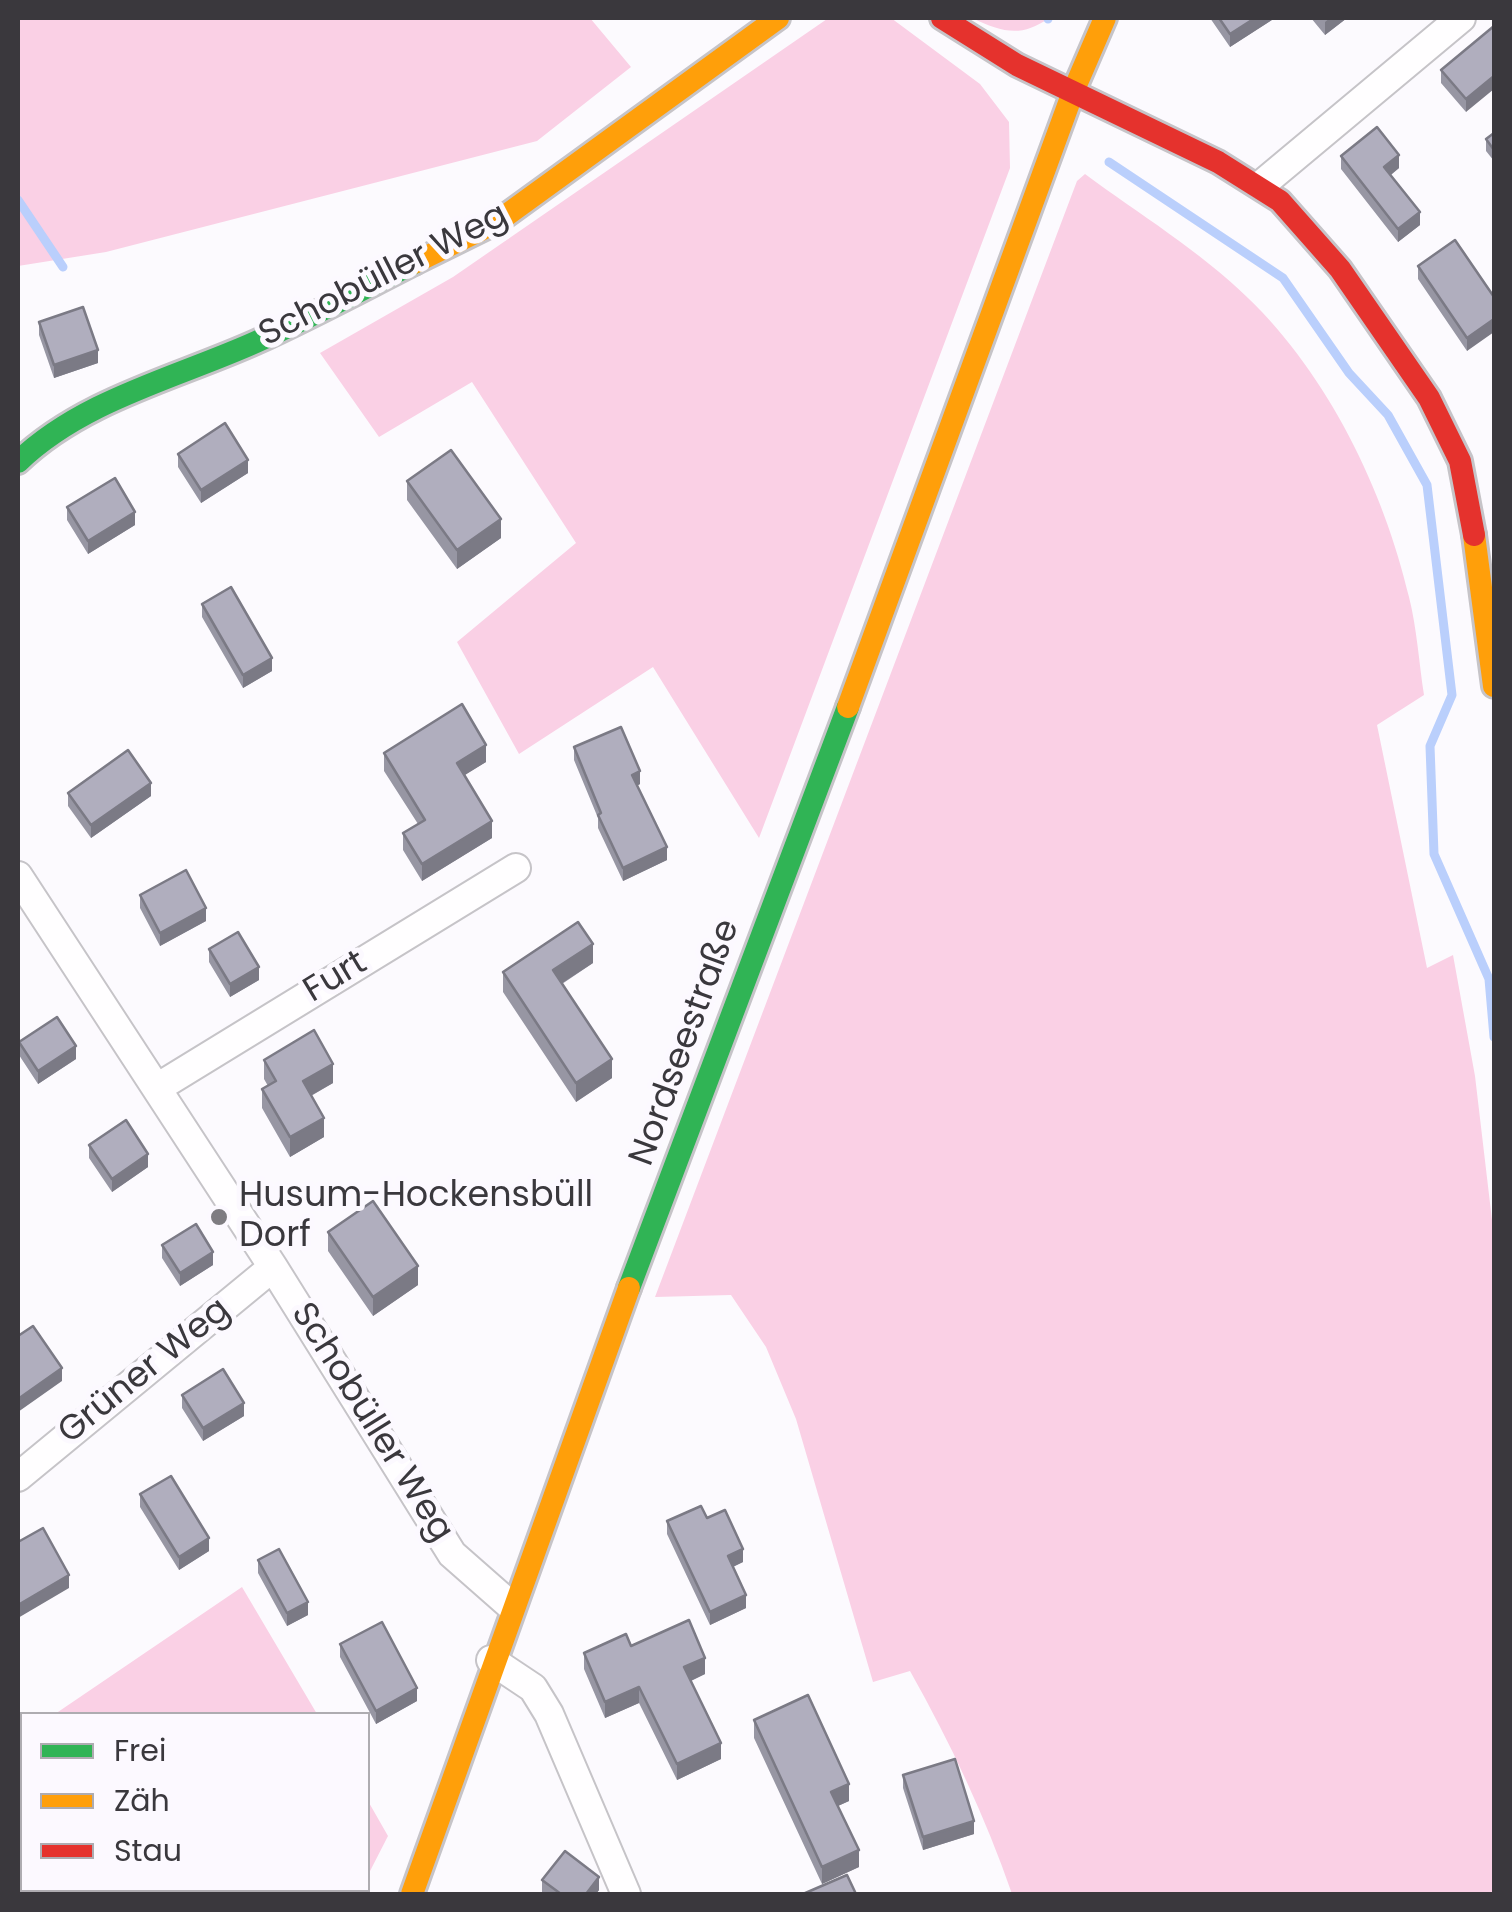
<!DOCTYPE html>
<html>
<head>
<meta charset="utf-8">
<style>
	body { margin:0 }
	#map { position:relative; width:1512px; height:1912px; overflow:hidden; background:#fcfafe; font-family:Poppins,sans-serif }
	canvas { display:block }
	.frame { position:absolute; inset:0; border:20px solid #3a383d; pointer-events:none }
	.legend { position:absolute; left:20px; top:1712px; width:350px; height:180px; box-sizing:border-box; background:#fcf9ff; border:2px solid #aeacb1; margin:0; padding:12px 18px; list-style:none; font-size:30px; color:#3a383d }
	.legend li { display:flex; align-items:center; gap:20px; height:50px }
	.legend b { width:50px; border:2px solid #aeacb1 }
</style>
</head>
<body>
<div id="map">
<canvas width="1512" height="1912"></canvas>
<div class="frame"></div>
<ul class="legend">
<li><b style="height:12px;background:#30b455"></b>Frei</li>
<li><b style="height:12px;background:#ff9f0a"></b>Zäh</li>
<li><b style="height:12px;background:#e5322d"></b>Stau</li>
</ul>
</div>
<script>
const c = document.querySelector('canvas').getContext('2d');
c.lineJoin = 'round';
function fillPath(path, color) {
  c.fillStyle = color;
  c.fill(path, 'evenodd');
}
function strokePath(path, color, width, dash) {
  c.strokeStyle = color;
  c.lineWidth = width;
  c.lineCap = dash ? 'butt' : 'round';
  c.setLineDash(dash || []);
  c.stroke(path);
}
function drawText(font, color, halo, rows, align = 'center') {
  c.font = font + ' Poppins,sans-serif';
  c.lineWidth = 10;
  c.setLineDash([]);
  c.textBaseline = 'middle';
  c.strokeStyle = halo;
  c.fillStyle = color;
  for (const [text, x, y, turn = 0] of rows) {
    c.save();
    c.translate(x, y);
    c.rotate((+turn || 0) * Math.PI / 180);
    c.textAlign = isNaN(turn) ? turn : align;
    if (halo) c.strokeText(text, 0, 0);
    c.fillText(text, 0, 0);
    c.restore();
  }
}
const green = new Path2D(`
	M18,18H590L631,67L537,141L106,252L18,266Z
	M891,18L980,84L1009,122L1010,168L759,838L653,667L519,754L457,642L576,543L472,382L379,437L320,353L453,277L827,19Z
	M972,18H1049C1021,38 1002,32 972,18Z
	M1085,174C1139,214 1200,251 1248,298C1328,375 1384,490 1409,597C1417,629 1419,663 1424,695L1377,725L1427,968L1453,955L1475,1076L1494,1237V1894H1012C985,1816 951,1744 910,1671L873,1682L796,1419L766,1347L731,1295L655,1297L1077,181Z
	M242,1587L317,1714H55Z
	M368,1801L388,1836L368,1875Z
	M22,1884V1890H360L357,1894H18Z`);
const stream = new Path2D(`
	M1048,18V19
	M1109,162L1283,278L1349,373L1388,415L1427,485L1452,695L1430,746L1434,854L1489,979L1494,1037
	M18,200L63,267`);
const street = new Path2D(`
	M1261,185L1461,18
	M18,876L273,1267L452,1554L510,1605
	M157,1088L516,868
	M18,1477L273,1267
	M491,1660L533,1688L549,1714L626,1894`);
const fast = new Path2D(`
	M18,462C82,400 176,378 256,342C309,318 361,290 414,263
	M629,1288L848,707`);
const slow = new Path2D(`
	M414,263L497,222L778,18
	M1474,535L1494,686
	M848,707L1073,92L1105,18
	M412,1894L629,1288`);
const jam = new Path2D(`
	M942,18L1017,65L1218,162L1280,201L1340,269L1429,398L1460,461L1474,535`);
const wall = new Path2D(`
	M1210,18H1275L1230,47Z
	M1311,18H1347L1325,35Z
	M1494,26L1466,112L1441,83V70Z
	M1494,133V161L1486,151V139Z
	M1341,156L1399,168L1391,175L1420,225L1398,242L1341,169Z
	M1418,266L1494,297L1467,351L1418,279Z
	M39,322L98,363L54,378L39,335Z
	M178,454L248,473L201,503L178,467Z
	M407,481L501,538L457,569L407,500Z
	M67,507L135,525L88,554L67,520Z
	M202,604L272,671L243,688L202,617Z
	M574,747L640,784L637,786L667,860L623,881L598,828V818L574,760Z
	M384,753L486,762L464,775L492,838L422,881L403,850V833L418,824L384,771Z
	M68,793L151,796L91,838L68,806Z
	M140,895L206,921L160,946L140,908Z
	M209,949L259,980L230,997L209,962Z
	M593,963L562,984L612,1078L576,1102L503,992V972Z
	M19,1042L76,1059L38,1084L19,1055Z
	M264,1060L333,1083L311,1096L324,1137L290,1157L262,1108V1089L268,1086L264,1079Z
	M89,1145L148,1167L112,1192L89,1158Z
	M328,1232L418,1285L373,1316L328,1251Z
	M162,1245L213,1265L180,1286L162,1258Z
	M182,1395L244,1416L203,1441L182,1408Z
	M140,1494L209,1551L179,1570L140,1507Z
	M707,1518L743,1562L733,1567L746,1608L710,1625L667,1534V1521Z
	M258,1560L308,1615L287,1626L258,1573Z
	M340,1644L417,1701L376,1724L340,1657Z
	M631,1646L705,1674L691,1681L721,1759L677,1780L639,1703L605,1718L584,1669V1653Z
	M754,1720L849,1801L838,1806L859,1867L822,1884L754,1738Z
	M903,1775L974,1834L923,1850L903,1788Z
	M542,1880L599,1890L596,1894H544L542,1893Z`);
const shadedWall = new Path2D(`
	M1255,18H1275L1230,47V34Z
	M1330,18H1347L1325,35V22Z
	M1494,76V89L1466,112V99Z
	M1399,155V168L1384,180V167Z
	M1420,212V225L1398,242V229Z
	M1494,319V332L1467,351V338Z
	M98,350V363L54,378V365Z
	M248,460V473L201,503V490Z
	M135,512V525L88,554V541Z
	M501,519V538L457,569V550Z
	M272,658V671L243,688V675Z
	M486,745V762L457,780V763Z
	M640,771V784L632,788V775Z
	M151,783V796L91,838V825Z
	M492,821V838L422,881V864Z
	M667,847V860L623,881V868Z
	M206,908V921L160,946V933Z
	M593,944V963L553,989V970Z
	M259,967V980L230,997V984Z
	M76,1046V1059L38,1084V1071Z
	M612,1059V1078L576,1102V1083Z
	M333,1064V1083L303,1100V1081Z
	M324,1118V1137L290,1157V1137Z
	M148,1154V1167L112,1192V1179Z
	M213,1252V1265L180,1286V1273Z
	M418,1266V1285L373,1316V1297Z
	M62,1368V1381L18,1412V1399Z
	M244,1403V1416L203,1441V1428Z
	M209,1538V1551L179,1570V1557Z
	M743,1549V1562L728,1569V1556Z
	M69,1575V1588L18,1618V1605Z
	M746,1595V1608L710,1625V1612Z
	M308,1602V1615L287,1626V1613Z
	M705,1658V1674L684,1684V1667Z
	M639,1687V1703L605,1718V1702Z
	M417,1688V1701L376,1724V1711Z
	M721,1743V1759L677,1780V1764Z
	M849,1784V1801L831,1809V1792Z
	M974,1821V1834L923,1850V1837Z
	M859,1850V1867L822,1884V1867Z
	M599,1877V1890L596,1894H586Z`);
const building = new Path2D(`
	M1219,18H1255L1230,34Z
	M1494,26V76L1466,99L1441,70Z
	M1377,127L1399,155L1384,167L1420,212L1398,229L1341,156Z
	M1494,133V150L1486,139Z
	M1455,240L1494,297V319L1467,338L1418,266Z
	M83,307L98,350L54,365L39,322Z
	M225,423L248,460L201,490L178,454Z
	M451,450L501,519L457,550L407,481Z
	M115,478L135,512L88,541L67,507Z
	M231,587L272,658L243,675L202,604Z
	M462,704L486,745L457,763L492,821L422,864L403,833L425,820L384,753Z
	M621,727L640,771L632,775L667,847L623,868L598,815L601,813L574,747Z
	M128,750L151,783L91,825L68,793Z
	M186,870L206,908L160,933L140,895Z
	M578,922L593,944L553,970L612,1059L576,1083L503,972Z
	M238,932L259,967L230,984L209,949Z
	M57,1017L76,1046L38,1071L19,1042Z
	M314,1030L333,1064L303,1081L324,1118L290,1137L262,1089L276,1081L264,1060Z
	M126,1120L148,1154L112,1179L89,1145Z
	M373,1201L418,1266L373,1297L328,1232Z
	M196,1224L213,1252L180,1273L162,1245Z
	M33,1326L62,1368L18,1399V1336Z
	M223,1369L244,1403L203,1428L182,1395Z
	M171,1476L209,1538L179,1557L140,1494Z
	M701,1506L707,1518L725,1510L743,1549L728,1556L746,1595L710,1612L667,1521Z
	M43,1528L69,1575L18,1605V1542Z
	M279,1549L308,1602L287,1613L258,1560Z
	M689,1620L705,1658L684,1667L721,1743L677,1764L639,1687L605,1702L584,1653L626,1634L631,1646Z
	M382,1622L417,1688L376,1711L340,1644Z
	M808,1695L849,1784L831,1792L859,1850L822,1867L754,1720Z
	M955,1759L974,1821L923,1837L903,1775Z
	M565,1851L599,1877L586,1894H561L542,1880Z
	M847,1875L856,1894H803Z`);
const markers = [
	[219,1217,10,"#7e7c81"]
];
const streetNames = [
	["Schobüller Weg",384,276,-27],
	["Furt",336,978,-31],
	["Nordseestraße",686,1043,-70],
	["Grüner Weg",145,1372,-39],
	["Schobüller Weg",371,1423,58]
];
const poiNames = [
	["Husum-Hockensbüll",239,1197],
	["Dorf",239,1237]
];
fillPath(green, '#fad0e5');
strokePath(stream, '#bacffc', 9);
strokePath(street, '#c6c4c8', 32);
strokePath(fast, '#c6c4c8', 28);
strokePath(slow, '#c6c4c8', 28);
strokePath(jam, '#c6c4c8', 28);
strokePath(street, '#fffeff', 28);
strokePath(fast, '#30b455', 22);
strokePath(slow, '#ff9f0a', 22);
strokePath(jam, '#e5322d', 22);
fillPath(wall, '#9796a3');
fillPath(shadedWall, '#7b7a85');
fillPath(building, '#b0aebe');
strokePath(building, '#7b7a85', 2.5);
for (const [x, y, r, color] of markers) {
  const dot = new Path2D();
  dot.arc(x, y, r, 0, 2 * Math.PI);
  c.fillStyle = color;
  c.fill(dot);
  strokePath(dot, '#fcf9ff', 4);
}
drawText('35px', '#3a383d', '#fcf9ff', streetNames);
drawText('35px', '#3a383d', '#fcf9ff', poiNames, 'left');
</script>
</body>
</html>
